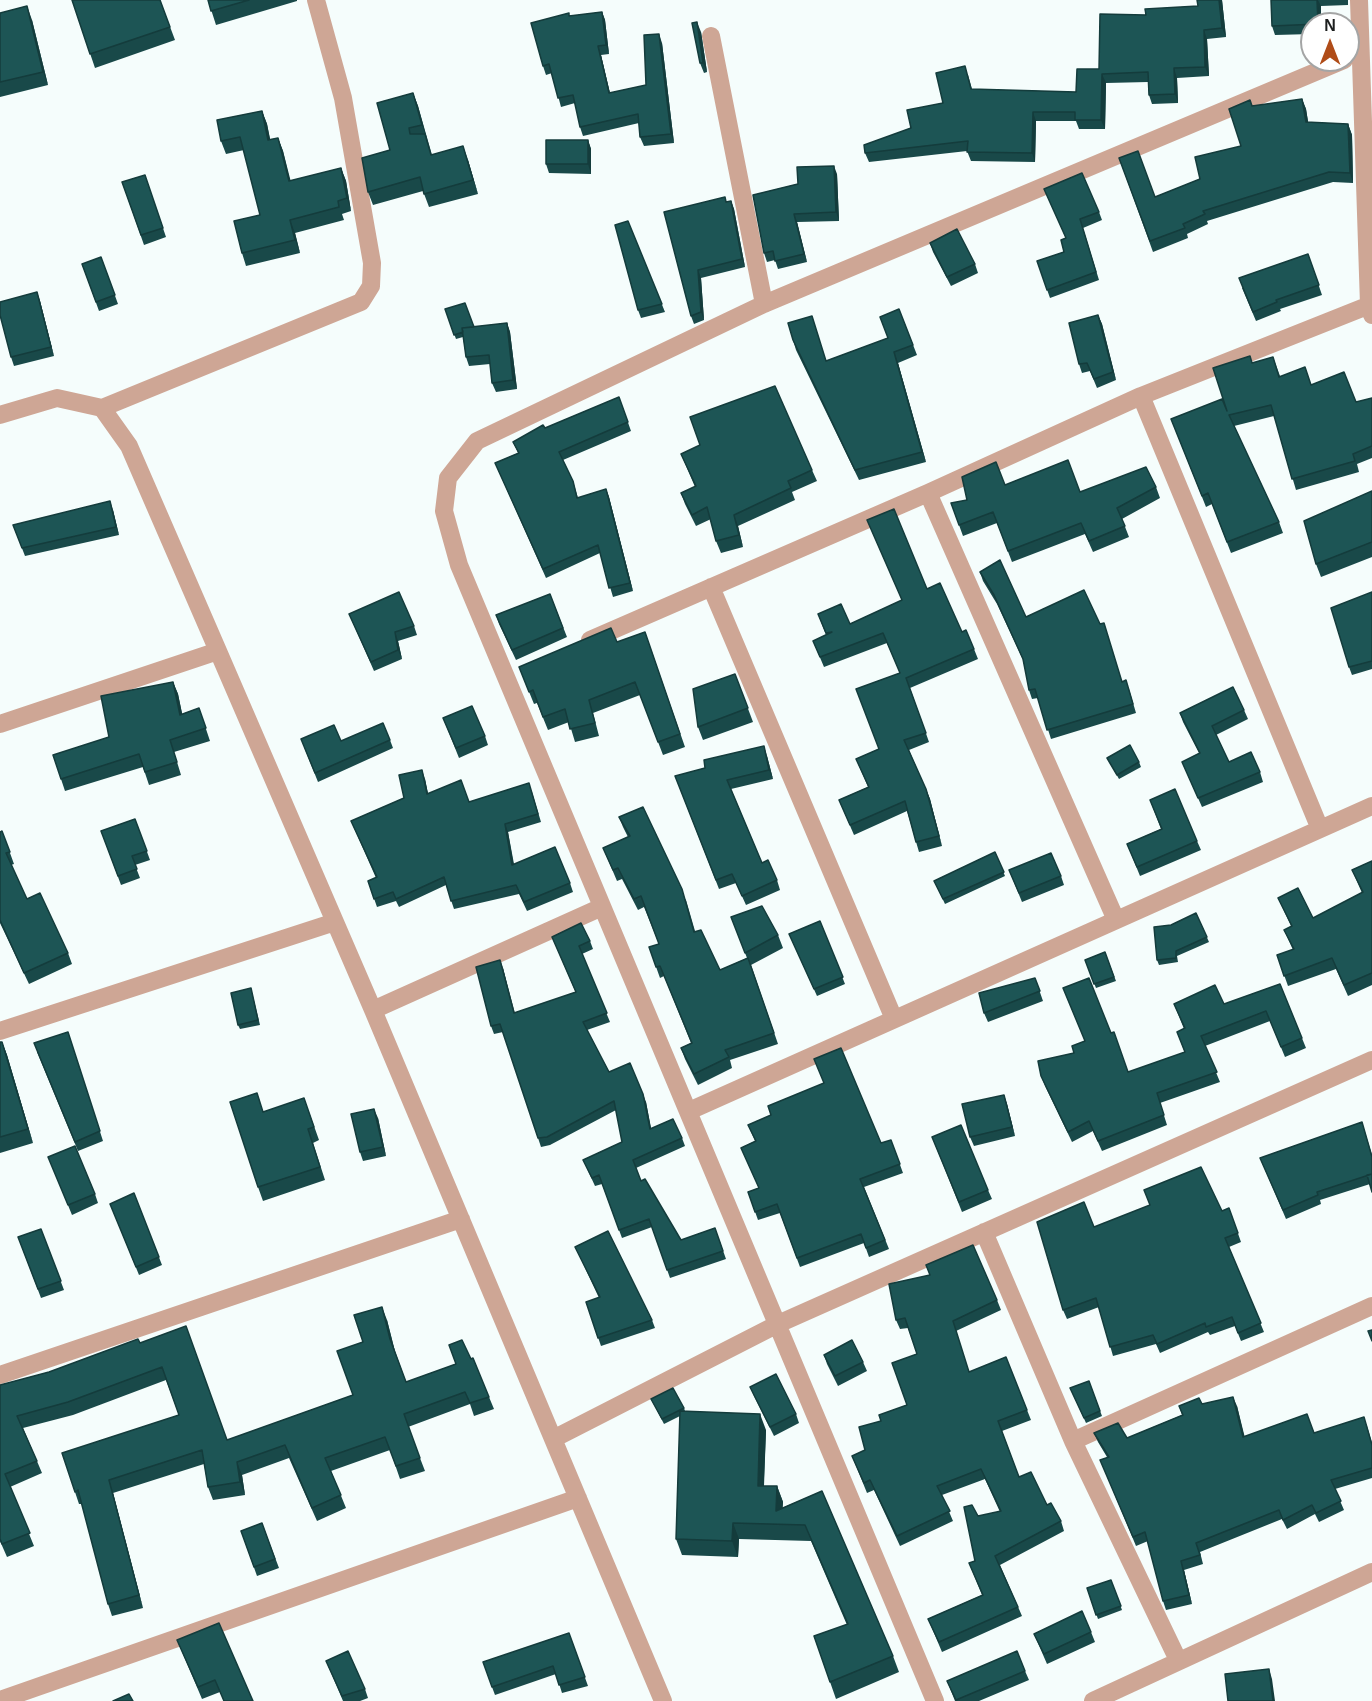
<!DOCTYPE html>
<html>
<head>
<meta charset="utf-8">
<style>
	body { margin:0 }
	#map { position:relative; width:1372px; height:1701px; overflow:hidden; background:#f5fdfc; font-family:Arial,sans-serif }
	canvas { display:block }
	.north { position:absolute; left:1300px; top:12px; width:60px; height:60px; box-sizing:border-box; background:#fff; border:2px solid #a4a5a5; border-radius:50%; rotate:0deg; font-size:16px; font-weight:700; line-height:24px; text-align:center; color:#1c1e1e }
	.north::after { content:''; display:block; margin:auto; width:21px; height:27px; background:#b04c18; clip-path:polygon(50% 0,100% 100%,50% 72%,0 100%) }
</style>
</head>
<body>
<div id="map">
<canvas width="1372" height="1701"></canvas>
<div class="north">N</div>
</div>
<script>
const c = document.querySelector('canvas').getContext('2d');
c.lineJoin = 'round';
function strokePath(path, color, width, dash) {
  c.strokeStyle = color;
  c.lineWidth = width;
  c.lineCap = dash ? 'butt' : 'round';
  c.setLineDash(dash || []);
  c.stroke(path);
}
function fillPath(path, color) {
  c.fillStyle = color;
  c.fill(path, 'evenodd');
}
const minor = new Path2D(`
	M1359,0L1369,305L1372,315
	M711,36L764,304
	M1141,396L1320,829
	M102,408L129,446L218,651L373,1010L663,1701
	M0,415L57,398L102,408L361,302L371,286L372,263L343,98L316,0
	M928,493L1116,920
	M711,587L894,1019
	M590,640L928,493L1141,396L1372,304
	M0,724L218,651
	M373,1010L602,907
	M0,1031L335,922
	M689,1111L1372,806
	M984,1232L1073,1441L1178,1660
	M0,1375L461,1219
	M553,1439L778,1324L1372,1060
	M1073,1441L1372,1306
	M0,1700L578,1498
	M935,1701L459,565L444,511L448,478L477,441L764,304L1344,60
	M1093,1701L1372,1572`);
const wall = new Path2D(`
	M72,0H160L175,40L95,68Z
	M208,0H297V1L216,25Z
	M1197,0H1222L1226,37L1207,39L1209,76L1177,78L1178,103L1152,104L1149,95L1148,82L1106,83L1105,129H1079L1076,121H1036L1035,162L971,161L967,151L869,162L865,153L911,128L943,103L968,75L972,89L1076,92L1099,69L1146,15L1198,6Z
	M1271,0H1348V5L1321,6V24H1312V34L1275,35L1272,26Z
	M602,12L605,20L609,54L601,55L610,93L646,85L662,43L674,143L644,146L640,137L639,123L583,136L580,127L575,103L561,107L552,73L546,75L543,66L570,16Z
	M0,13L32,20L48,85L0,97Z
	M701,32L707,72L704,73L700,63Z
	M413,93L418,106L432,155L468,160L478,194L429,207L423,191L373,205L368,192L390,150Z
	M1302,99L1306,109L1308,122L1348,124L1352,135L1353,183L1333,182L1207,221L1208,224L1187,234L1188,238L1153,252L1119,158L1155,197L1200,179L1241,146L1252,106Z
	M262,111L267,124L270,140L278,138L283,151L290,181L341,168L346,181L351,211L342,214L344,220L295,233L300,253L246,266L242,253L260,215L244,150L226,154L221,141Z
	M588,140L591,149V174L549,173L546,164Z
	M837,174L839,221L797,222L807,262L778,269L775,260L767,262L764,253L753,195Z
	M145,175L166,237L144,245L122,182Z
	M1044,189L1099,212L1102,220L1083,228L1099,280L1050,298L1037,261L1064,252L1066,238Z
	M731,201L734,209L745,267L701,278L704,320L694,324L691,316L664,212Z
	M628,221L665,312L641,318L638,310Z
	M930,243L975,264L978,273L951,286L933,252Z
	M1308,254L1322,295L1280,309L1281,311L1256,321L1242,288Z
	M101,257L118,304L99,311L82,264Z
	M37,292L40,301L54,356L14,366L11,357Z
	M445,309L474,327L507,323L510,332L517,389L496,392L492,383L490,364L469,366L466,357L463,337L456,339Z
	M899,309L917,355L898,363L926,462L859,480L796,350L793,340L812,316L826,361L888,338Z
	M1098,315L1102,324L1116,380L1097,388L1090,371L1082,373L1079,364Z
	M1273,357L1280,376L1311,385L1356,402L1372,398V458L1357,464L1359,472L1296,490L1274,416L1234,426L1279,522L1283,533L1231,553L1212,504L1206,507L1171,419L1227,411L1252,363Z
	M619,397L631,431L563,460L573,481L578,498L606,489L609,497L633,591L613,597L600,553L546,578L495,463L518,453L513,442Z
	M681,454L812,470L817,481L792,492L795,500L738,526L743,547L721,553L716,541L711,519L696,526L685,504L681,493L695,487Z
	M1005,485L1080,492L1156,487L1160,498L1122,519L1129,537L1093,552L1085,534L1012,562L997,523L963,536L951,503L967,500Z
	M1372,491V557L1321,577L1316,564Z
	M113,510L119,535L25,556L13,525Z
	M867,520L927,589L962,632L974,649L978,659L910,688L929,742L909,750L930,799L942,846L919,852L907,811L854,835L839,800L868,787L856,759L879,749L900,673L887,643L824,667L813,641L826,635L818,614L850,624L902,600Z
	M980,572L1026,617L1100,624L1104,623L1122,682L1129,689L1136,713L1051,739L1038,698L1032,699L1029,690L1024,662L997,604L983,581Z
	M1372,592V669L1352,675L1349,667Z
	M550,594L567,637L516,660L499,624L496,615Z
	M349,614L414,626L417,635L398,641L402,659L374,671Z
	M645,632L685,747L663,755L640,695L593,713L599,736L575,742L569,722L548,730L537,703L534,704L519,667L617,642Z
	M735,674L753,722L703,740L698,727Z
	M173,682L178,694L182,714L199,708L210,741L174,752L181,775L149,785L143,767L65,791L61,779Z
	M1244,710L1248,719L1216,735L1229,762L1260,772L1263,782L1202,807L1182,762L1199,753L1183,722L1180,713Z
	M443,718L485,736L488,745L459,758Z
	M390,740L393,748L318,782L304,747L341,741Z
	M767,756L773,779L731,789L762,863L777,880L780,890L746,905L736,883L719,889L675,776Z
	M1107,758L1139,762L1141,767L1119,779Z
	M425,779L428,794L469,802L532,792L541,822L508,832L514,864L570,883L573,892L527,911L519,894L454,909L446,885L399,907L396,901L377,907L368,881L376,878L351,821L404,798Z
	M1150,800L1197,841L1201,850L1140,876L1127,844L1161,829Z
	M619,817L686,900L695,931L720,970L747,958L731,917L778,935L783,948L751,965L778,1044L730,1060L732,1068L698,1085L685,1059L681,1048L691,1043L664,976L660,978L649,947L659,944L644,907L638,910L622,879L617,881L603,848L628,837L623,827Z
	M135,819L150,860L135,865L140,878L121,885L101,831Z
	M2,831L14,864L11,865L27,899L68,953L72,964L29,984L0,923V832Z
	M995,852L1005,876L945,904L934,881Z
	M1372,861V985L1348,996L1336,969L1288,986L1277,955L1293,950L1284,930L1291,926L1278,898L1313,918L1362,893L1352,870Z
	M1009,870L1061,876L1064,885L1022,902Z
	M1196,913L1209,942L1177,956L1178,962L1159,965L1157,960Z
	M820,921L845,984L817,996L789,934Z
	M552,937L590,941L593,949L582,954L610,1022L587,1030L609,1072L646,1102L651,1129L682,1138L685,1146L636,1168L641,1181L681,1240L715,1228L726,1259L670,1278L652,1227L622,1238L602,1184L595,1186L583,1160L622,1142L616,1110L550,1145L541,1147L503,1032L494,1034L491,1026L503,968L514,1013L576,993Z
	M1105,952L1116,981L1096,988L1085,960Z
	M1035,978L1043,1001L988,1022L984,1013Z
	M1280,984L1306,1048L1285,1057L1270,1021L1205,1046L1220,1082L1160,1103L1167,1125L1102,1151L1093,1131L1072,1142L1045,1086L1041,1076L1074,1053L1085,1041L1063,988L1111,1033L1128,1072L1185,1053L1177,1032L1184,1029L1174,1004H1224Z
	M251,988L260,1025L240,1029L238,1025Z
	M68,1032L103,1141L78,1151L37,1052Z
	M0,1042H2L7,1055L33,1143L0,1153Z
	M1004,1095L1007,1104L1015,1136L974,1146L970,1137Z
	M768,1106L881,1143L891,1140L903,1173L864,1187L889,1249L869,1257L864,1243L800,1267L780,1213L758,1220L748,1192L759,1188L741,1148L755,1141L748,1125L771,1115Z
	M263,1112H309L319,1140L313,1143L325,1180L263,1201L258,1187Z
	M378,1118L386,1156L363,1161L360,1152Z
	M1362,1122L1372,1155V1192L1370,1184L1320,1200L1321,1204L1286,1219L1260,1158Z
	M932,1137L988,1190L992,1199L962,1212Z
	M52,1166L95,1194L98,1203L72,1215Z
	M134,1193L162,1265L139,1275L113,1211Z
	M1229,1208L1241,1242L1229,1247L1264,1332L1241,1341L1235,1326L1210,1335L1208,1332L1160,1353L1156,1344L1113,1356L1099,1307L1067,1319L1063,1310L1094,1227L1222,1211Z
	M41,1229L64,1290L41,1298L18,1237Z
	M575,1247L652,1320L655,1328L601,1346L586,1302L599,1298L579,1255Z
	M926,1265L997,1300L1001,1310L956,1331L969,1372L1006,1357L1031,1420L1002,1431L1019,1477L1047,1505L1061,1521L1064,1531L1000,1565L1022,1616L942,1652L928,1619L982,1595L969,1563L975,1561L978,1516L1000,1512L985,1479L942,1495L953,1521L900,1546L874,1490L867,1493L852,1456L865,1450L881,1421L907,1405L917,1354L908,1328L900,1329L896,1320L930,1275Z
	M387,1320L395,1351L406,1382L456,1364L489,1397L494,1409L474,1416L470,1404L408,1427L425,1471L400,1479L390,1450L331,1471L346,1508L317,1521L289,1458L242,1475L245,1495L213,1500L208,1487L204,1464L113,1493L143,1608L112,1616L108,1604L82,1504H79L75,1492L179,1415L166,1380L73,1415L23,1428L42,1473L10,1487L34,1546L7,1557L0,1541V1385L49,1372L140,1343L227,1440L353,1395L363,1342Z
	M824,1355L863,1362L867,1371L838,1386L827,1364Z
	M1089,1381L1102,1416L1086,1423L1070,1388Z
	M750,1387L796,1414L799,1423L774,1436L754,1396Z
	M651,1399L684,1408L685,1411L766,1430L764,1486H777L783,1502L782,1508L822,1491L893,1656L899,1672L836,1699L814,1636L847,1625L811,1541L739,1539L738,1557L682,1555L676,1539L680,1416L664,1424Z
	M1202,1404L1237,1406L1244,1436L1314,1433L1367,1426L1372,1443V1478L1335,1489L1344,1510L1319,1522L1315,1514L1287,1529L1282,1519L1200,1552L1203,1564L1184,1570L1192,1604L1166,1610L1163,1601L1148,1541L1136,1546L1104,1469L1107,1457L1098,1442L1094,1433L1127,1438L1182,1415L1179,1406Z
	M262,1523L279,1568L257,1576L241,1531Z
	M1111,1580L1122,1610L1098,1619L1087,1588Z
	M1091,1632L1095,1642L1047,1664L1034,1634Z
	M569,1633L588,1686L562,1693L556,1674L495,1695L492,1687Z
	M177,1640L253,1701H224L220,1692L202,1699Z
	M326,1661L365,1689L368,1698L360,1701H343Z
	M1025,1671L1029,1680L979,1701H955L947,1681Z`);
const shadedWall = new Path2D(`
	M1219,0H1222L1226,37L1222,28Z
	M1317,0H1318L1321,6V24H1318Z
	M27,6L32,20L48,85L43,72Z
	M602,12L605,20L609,54L606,45Z
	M697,22L701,32L707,72L703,63Z
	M1204,30L1207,39L1209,76L1205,67Z
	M659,34L662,43L674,143L671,134Z
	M598,46L601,55L612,102L609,93Z
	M1174,68L1177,78L1178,103L1175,94Z
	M1102,74L1106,83L1105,129L1101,120Z
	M413,93L418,106L427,139L422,125Z
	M1302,99L1306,109L1310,133L1306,122Z
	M262,111L267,124L273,153L268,140Z
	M1033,112L1036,121L1035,162L1032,153Z
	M1348,124L1352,135L1353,183L1350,173Z
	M278,138L283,151L294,194L289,181Z
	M588,140L591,149V174L588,164Z
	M463,146L468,160L478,194L473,180Z
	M834,166L837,174L839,221L836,212Z
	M341,168L346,181L351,211L347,198Z
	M731,201L734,209L745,267L742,259Z
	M794,214L797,222L807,262L804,254Z
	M290,220L295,233L300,253L295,240Z
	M698,270L701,278L704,320L701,312Z
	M37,292L40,301L54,356L51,347Z
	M1098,315L1102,324L1116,380L1113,372Z
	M507,323L510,332L517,389L513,380Z
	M894,352L898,363L926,462L922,452Z
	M606,489L609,497L633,591L630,583Z
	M110,501L113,510L119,535L116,527Z
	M734,515L738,526L743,547L739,535Z
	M395,632L398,641L402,659L398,650Z
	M173,682L178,694L185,727L180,715Z
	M764,746L767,756L773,779L769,770Z
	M422,770L425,779L430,803L427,794Z
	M926,789L930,799L942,846L939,836Z
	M505,824L508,832L515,873L512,865Z
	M500,960L503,968L517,1021L514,1013Z
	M2,1042L7,1055L33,1143L28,1129Z
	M643,1094L646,1102L653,1138L650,1129Z
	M1004,1095L1007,1104L1015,1136L1012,1127Z
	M374,1109L378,1118L386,1156L383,1147Z
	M382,1307L387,1320L395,1352L390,1339Z
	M1233,1397L1237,1406L1247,1446L1243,1437Z
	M760,1414L766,1430L763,1502L758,1486Z
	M237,1462L242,1475L245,1495L240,1482Z
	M109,1480L113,1493L143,1608L139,1595Z
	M777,1486L783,1502L782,1524L776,1511Z
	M733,1523L739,1539L738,1557L732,1541Z
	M1181,1561L1184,1570L1192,1604L1189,1595Z
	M1269,1669L1272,1679L1275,1701H1273Z`);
const building = new Path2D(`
	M72,0H160L170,27L90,54Z
	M208,0H249L211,11Z
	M1197,0H1219L1222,28L1204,30L1205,67L1174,68L1175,94L1149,95L1148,72L1102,74L1101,120H1075V112H1033L1032,153L967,152L968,141L865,153L864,145L911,128L907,110L943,103L936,73L965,66L971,89L1076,92L1077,69H1099L1100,14L1146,15L1145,9L1198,6Z
	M1271,0H1317L1318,24L1272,26Z
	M27,6L43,72L0,82V13Z
	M602,12L606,45L598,46L609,93L646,85L644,35L659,34L671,134L640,137L638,114L580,127L573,95L558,98L549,64L543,66L531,23L569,13V16Z
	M697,22L703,63H700L692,23Z
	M413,93L422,125L409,128L410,134H425L431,155L463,146L473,180L424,194L420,177L368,192L362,158L390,150L377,103Z
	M1302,99L1306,122L1348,124L1350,173L1329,172L1203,211L1205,214L1183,224L1185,228L1150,241L1119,158L1138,151L1155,197L1200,179L1195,157L1241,146L1229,109L1250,100L1252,106Z
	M262,111L268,140L278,138L289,181L341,168L347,198L338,201L339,207L290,220L295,240L242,253L234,221L260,215L240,137L221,141L217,120Z
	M546,140H588V164H546Z
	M834,166L836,212L794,214L804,254L775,261L773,251L764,253L753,195L798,184L797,167Z
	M1082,173L1099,212L1080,219L1096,272L1047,290L1037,261L1064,252L1061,240L1066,238L1044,189Z
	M145,175L163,228L141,235L122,182Z
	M725,197L726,202L731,201L742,259L698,270L701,312L691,316L664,212Z
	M628,221L662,304L638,310L615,225Z
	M957,229L975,264L947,277L930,243Z
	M1308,254L1319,285L1276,300L1277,302L1253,312L1239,278Z
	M101,257L115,295L96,302L82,264Z
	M37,292L51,347L11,357L0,315V302Z
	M465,303L474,327L462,328L463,332L454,335L445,309Z
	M899,309L913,345L894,352L922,452L855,470L793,340L788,323L812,316L826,361L888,338L880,317Z
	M1098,315L1113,372L1094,379L1087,363L1079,364L1069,323Z
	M507,323L513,380L492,383L489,355L466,357L462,328Z
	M1250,356L1252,363L1273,357L1279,377L1305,367L1311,385L1344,372L1356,402L1372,398V446L1353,454L1355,461L1292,479L1271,405L1229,415L1279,522L1227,542L1208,493L1202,496L1171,419L1222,399L1227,411L1213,368Z
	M775,386L812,470L788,481L791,488L734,515L739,535L716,541L707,507L692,515L681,493L696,486L681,454L700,445L690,417Z
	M619,397L628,422L559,452L573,481L577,498L606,489L630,583L609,588L598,545L543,569L495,463L519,453L513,442L543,425L545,428Z
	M1068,460L1080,492L1146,467L1156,487L1117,508L1125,526L1089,541L1081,523L1008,551L993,512L959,525L951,503L967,500L962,477L996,462L1005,485Z
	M1372,491V542L1316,564L1304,521Z
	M110,501L116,527L22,548L13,525Z
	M894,509L927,589L940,583L962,632L966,630L974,649L906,678L926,733L904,740L926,789L939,836L916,842L905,801L850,825L839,800L869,787L856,759L879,749L856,689L900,673L883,633L820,657L813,641L832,632L826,633L818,614L841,604L850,624L902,600L867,520Z
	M1000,560L1026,617L1084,590L1100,624L1104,623L1122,682L1126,680L1133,704L1047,730L1035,689L1029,690L1023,659L994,595L980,572Z
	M399,592L414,626L395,632L398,650L371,662L349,614Z
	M1372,592V661L1349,667L1331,608Z
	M550,594L563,628L512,650L496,615Z
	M611,628L617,642L645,632L680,734L658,742L635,682L589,700L595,723L570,729L565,709L543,717L533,690L529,692L519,667Z
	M735,674L748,708L698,727L693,689Z
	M173,682L180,715L199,708L206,728L170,740L177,762L145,772L139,754L61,779L53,755L109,737L101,696Z
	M1233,687L1244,710L1212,726L1229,762L1251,752L1260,772L1198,798L1182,762L1200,753L1180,713Z
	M472,706L485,736L456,748L443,718Z
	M383,723L390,740L315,773L301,739L334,725L341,741Z
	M1130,745L1139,762L1117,775L1107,758Z
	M764,746L769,770L727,780L762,863L768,860L777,880L742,896L732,874L716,880L675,776L705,768L704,760Z
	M422,770L427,794L461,780L469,802L529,783L538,814L505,824L512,865L555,847L570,883L524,902L516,885L451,901L444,877L396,899L393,892L374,899L368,881L377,877L351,821L404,798L399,775Z
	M1175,789L1197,841L1137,867L1127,844L1162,829L1150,800Z
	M643,807L682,889L694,932L701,930L720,970L748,958L774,1033L725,1050L729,1057L694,1074L681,1048L692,1043L660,966L656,967L649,947L659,944L641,896L634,899L618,868L613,870L603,848L630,836L619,817Z
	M135,819L147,851L132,856L137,869L118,876L101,831Z
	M2,831L10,852L6,853L27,899L40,893L68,953L24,973L0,920V832Z
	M995,852L1004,872L943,899L934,881Z
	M1051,853L1061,876L1019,893L1009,870Z
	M1372,861V973L1344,985L1332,958L1284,976L1277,955L1294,949L1284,930L1292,926L1278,898L1298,888L1313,918L1363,892L1352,870Z
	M762,906L778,935L745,953L731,917Z
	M1196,913L1207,937L1176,951V958L1157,960L1154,927L1171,925Z
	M820,921L843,977L814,989L789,934Z
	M581,923L590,941L579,946L607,1013L583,1022L609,1072L630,1063L643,1094L650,1129L673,1119L682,1138L633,1160L641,1181L645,1179L681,1240L715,1228L723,1251L667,1270L649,1219L619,1230L599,1175L592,1178L583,1160L622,1142L614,1101L547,1137L538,1138L500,1024L491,1026L476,967L500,960L514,1013L576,992L552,937Z
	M1105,952L1114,977L1094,984L1085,960Z
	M1035,978L1040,991L984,1013L979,993Z
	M1089,978L1111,1033L1114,1032L1128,1072L1185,1052L1177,1032L1185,1028L1174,1004L1215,985L1224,1004L1280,984L1302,1038L1281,1047L1266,1011L1201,1036L1217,1072L1157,1093L1164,1115L1098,1141L1089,1121L1068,1132L1041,1076L1038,1061L1074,1053L1072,1046L1085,1041L1063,988Z
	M251,988L258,1020L238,1025L231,993Z
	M68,1032L100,1131L75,1142L34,1043Z
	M0,1042H2L28,1129L0,1137Z
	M841,1048L881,1143L891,1140L900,1164L860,1179L885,1240L866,1248L861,1234L797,1258L777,1204L755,1212L748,1192L759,1188L741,1148L756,1141L748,1125L771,1115L768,1106L824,1083L814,1059Z
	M257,1093L263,1112L304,1098L314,1127L308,1129L320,1167L258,1187L230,1102Z
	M1004,1095L1012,1127L970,1137L962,1104Z
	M374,1109L383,1147L360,1152L351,1114Z
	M1362,1122L1372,1157V1174L1317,1192L1318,1195L1283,1210L1260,1158Z
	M961,1125L988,1190L959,1202L932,1137Z
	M75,1146L95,1194L68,1205L48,1157Z
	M1201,1167L1222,1211L1229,1208L1238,1233L1225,1238L1261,1323L1238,1333L1232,1317L1206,1327L1205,1323L1157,1344L1153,1335L1110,1347L1096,1298L1063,1310L1037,1222L1084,1202L1094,1227L1150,1205L1144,1190Z
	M1372,1174V1192L1367,1175Z
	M134,1193L159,1257L136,1267L110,1204Z
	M41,1229L61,1281L38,1289L18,1237Z
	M608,1231L652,1320L598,1338L586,1302L600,1297L575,1247Z
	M973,1245L997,1300L953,1321L969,1372L1006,1357L1027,1410L998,1421L1019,1477L1031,1472L1047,1505L1051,1503L1061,1521L995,1556L1018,1607L939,1642L928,1619L983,1595L969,1563L975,1561L964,1507L972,1505L978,1516L1001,1511L981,1469L937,1486L950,1511L897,1536L870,1480L864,1483L852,1456L865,1450L859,1427L881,1421L879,1415L907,1405L892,1363L917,1354L905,1318L896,1320L889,1284L930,1275L926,1265Z
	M382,1307L390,1339L406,1382L456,1364L449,1345L462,1340L471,1359L473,1358L489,1397L470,1403L465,1392L404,1414L420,1458L396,1466L385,1437L325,1458L341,1495L312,1508L285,1445L237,1462L240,1482L208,1487L202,1450L109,1480L139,1595L108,1604L78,1490L75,1492L62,1453L179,1415L162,1367L68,1402L17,1416L37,1461L5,1474L30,1533L2,1544L0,1539V1385L49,1372L138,1339L140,1343L186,1326L227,1440L353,1395L337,1351L363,1342L354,1315Z
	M1372,1330V1341L1368,1331Z
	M852,1340L863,1362L835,1376L824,1355Z
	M776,1374L796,1414L770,1427L750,1387Z
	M1089,1381L1100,1411L1084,1418L1070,1388Z
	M673,1388L684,1408L662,1419L651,1399Z
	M1233,1397L1243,1437L1307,1414L1314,1433L1364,1417L1372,1445V1468L1331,1480L1341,1501L1316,1513L1312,1505L1283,1520L1279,1510L1196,1543L1200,1555L1181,1561L1189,1595L1163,1601L1145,1532L1133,1537L1100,1460L1109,1457L1094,1433L1118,1423L1127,1438L1183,1415L1179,1406L1199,1398L1202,1404Z
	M680,1411L760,1414L758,1486H777L776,1511L822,1491L893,1656L830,1682L814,1636L848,1624L805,1525L733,1523L732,1541L676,1539Z
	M262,1523L275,1559L254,1567L241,1531Z
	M1111,1580L1121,1606L1096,1615L1087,1588Z
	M1082,1611L1091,1632L1044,1654L1034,1634Z
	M219,1623L253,1701H224L215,1680L198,1687L177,1640Z
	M569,1633L585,1677L559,1685L553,1666L492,1687L483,1662Z
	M348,1651L365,1689L342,1696L326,1661Z
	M1017,1651L1025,1671L956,1700L947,1681Z
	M1269,1669L1273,1701H1228L1225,1674Z
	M129,1694L133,1701H113Z`);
strokePath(minor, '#cea695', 18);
fillPath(wall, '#194949');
fillPath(shadedWall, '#143c3c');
fillPath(building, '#1d5555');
strokePath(building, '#143c3c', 1.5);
</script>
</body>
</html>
